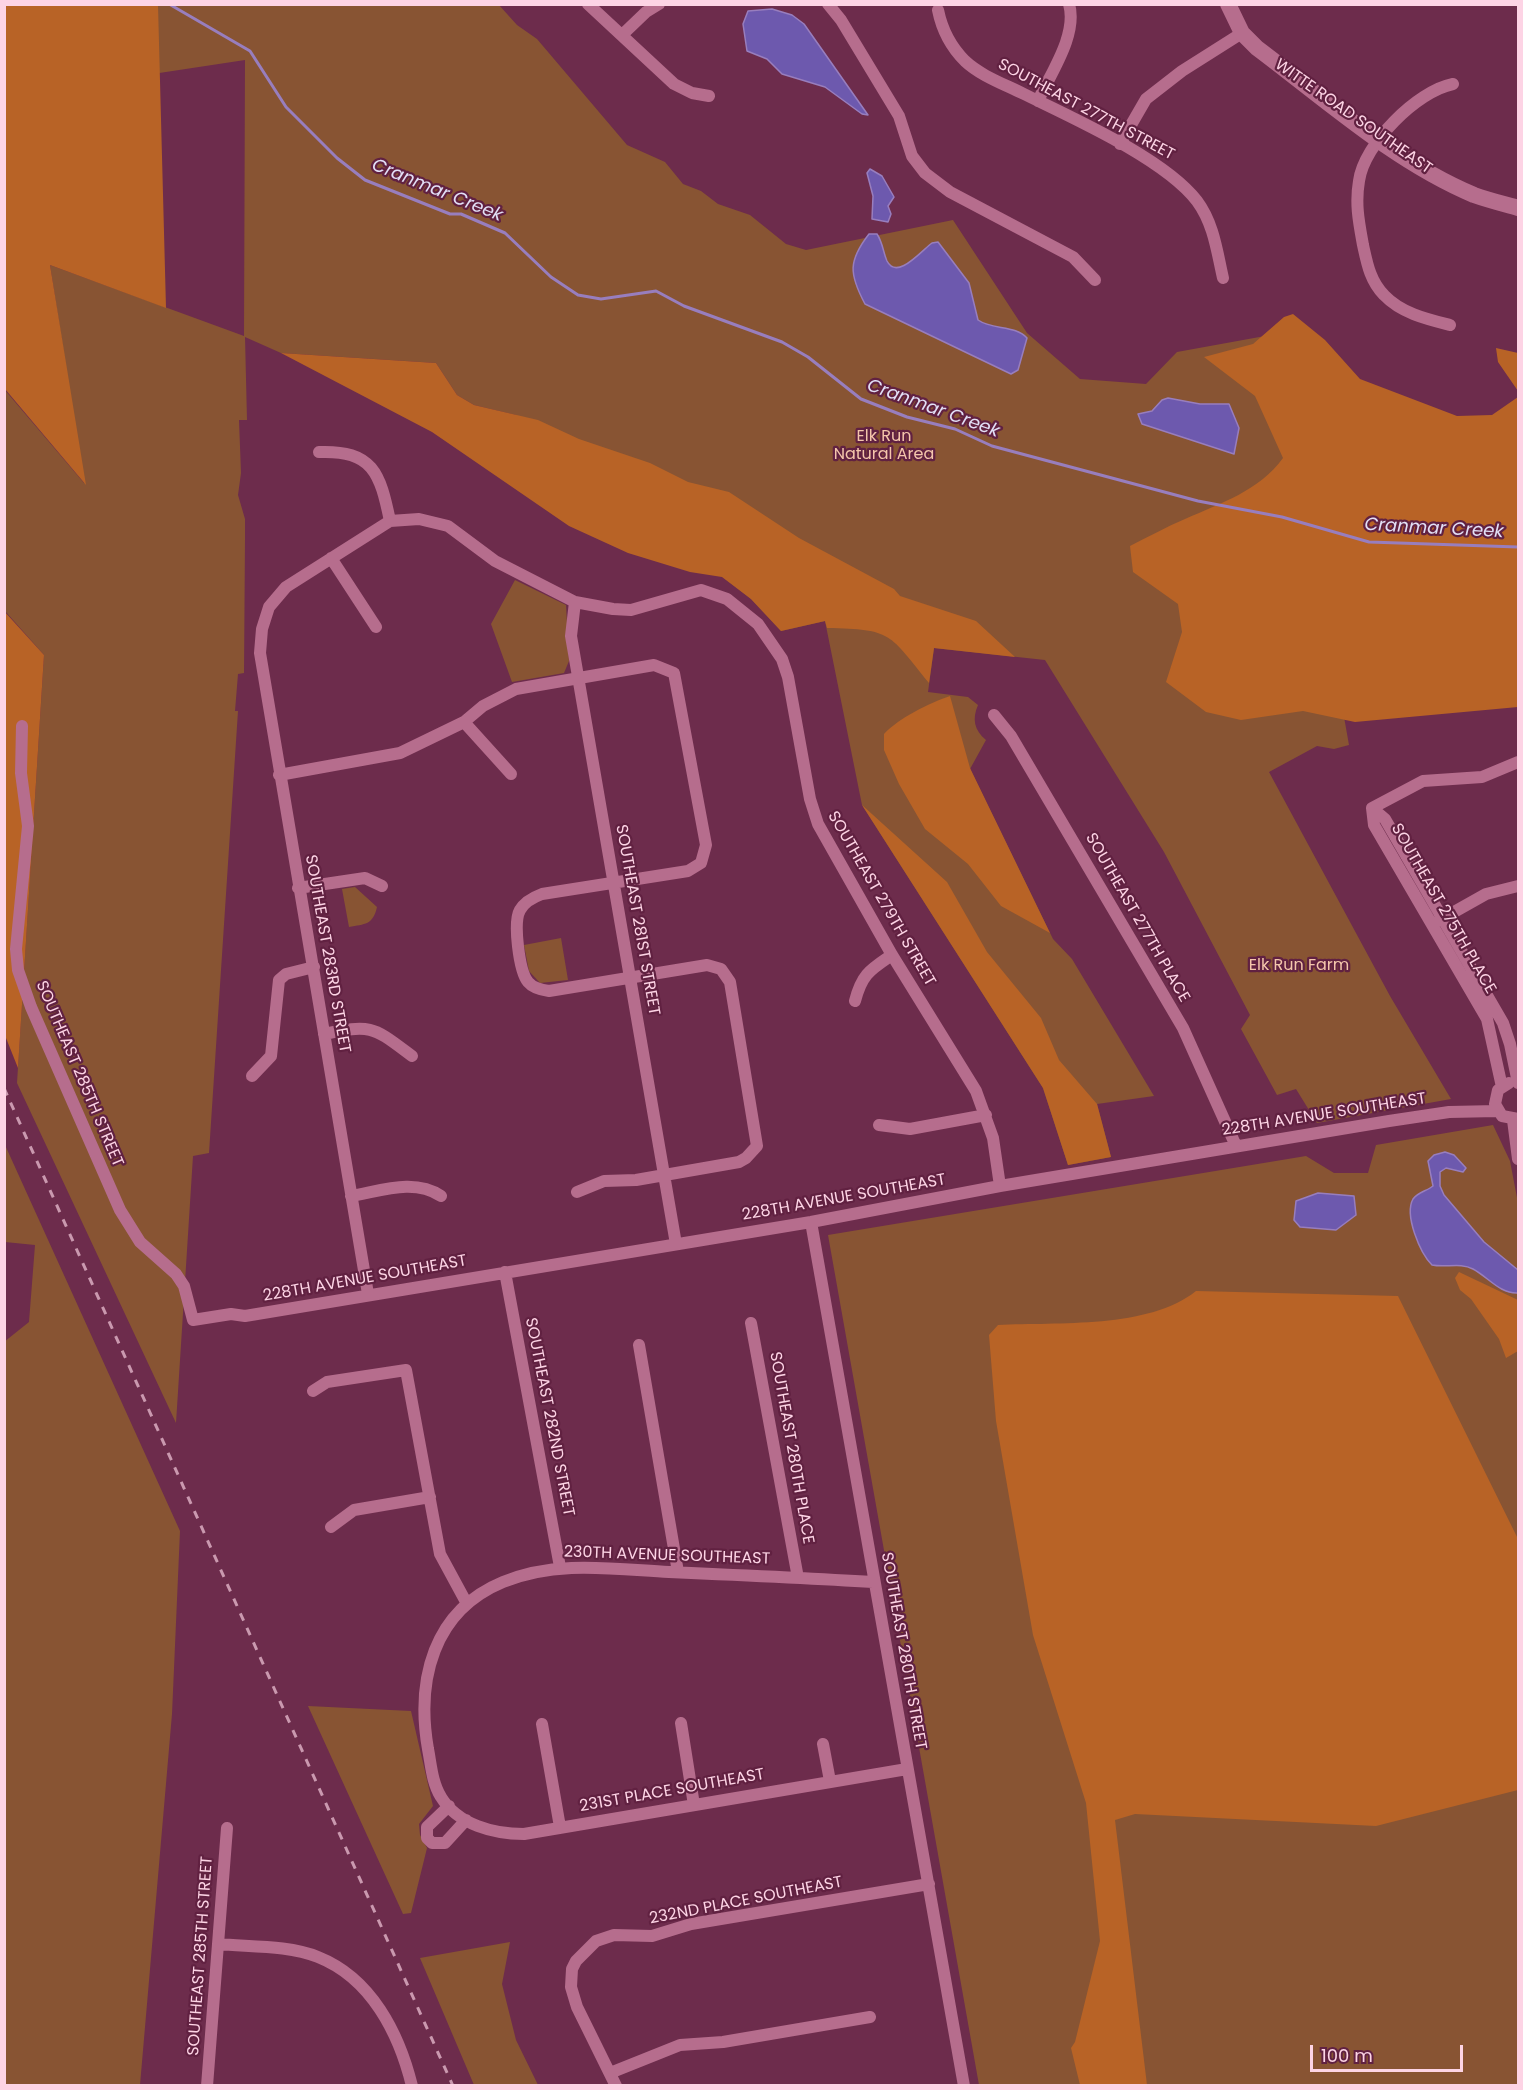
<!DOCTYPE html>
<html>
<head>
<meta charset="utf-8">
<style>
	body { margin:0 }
	#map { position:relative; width:1523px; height:2090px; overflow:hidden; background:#6d2c4c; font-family:Poppins,sans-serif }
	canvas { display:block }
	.frame { position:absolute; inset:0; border:6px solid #fdd4e5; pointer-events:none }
	.scale { position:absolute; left:1310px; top:2045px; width:153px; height:27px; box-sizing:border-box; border:3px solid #fdd4e5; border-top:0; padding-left:8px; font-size:18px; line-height:21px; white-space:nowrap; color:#fdd4e5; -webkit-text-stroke:4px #612141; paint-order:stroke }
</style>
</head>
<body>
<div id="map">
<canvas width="1523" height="2090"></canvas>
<div class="frame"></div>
<div class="scale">100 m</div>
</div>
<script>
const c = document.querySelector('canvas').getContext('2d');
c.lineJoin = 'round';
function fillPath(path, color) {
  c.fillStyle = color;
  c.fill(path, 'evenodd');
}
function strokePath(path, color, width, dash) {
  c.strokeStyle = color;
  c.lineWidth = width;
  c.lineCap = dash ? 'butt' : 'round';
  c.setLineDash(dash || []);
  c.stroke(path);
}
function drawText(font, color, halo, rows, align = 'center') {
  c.font = font + ' Poppins,sans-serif';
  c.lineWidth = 4.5;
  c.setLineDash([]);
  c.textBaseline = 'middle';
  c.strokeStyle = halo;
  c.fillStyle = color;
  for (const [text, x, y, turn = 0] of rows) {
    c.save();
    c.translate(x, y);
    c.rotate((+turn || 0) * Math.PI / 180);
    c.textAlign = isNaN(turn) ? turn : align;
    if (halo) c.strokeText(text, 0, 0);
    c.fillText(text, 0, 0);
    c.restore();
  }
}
const green = new Path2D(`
	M53,4L499,5L517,25L537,39L627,145L665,162L683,184L701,191L718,204L750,215L786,244L806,250L953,220L1027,333L1080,379L1146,384L1177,352L1276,334L1349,745L1334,749L1317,746L1269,772L1390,996L1451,1099L1317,1123L1296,1089L1277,1095L1241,1029L1250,1015L1164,852L1045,660L934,648L928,692L968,697L978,705C972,719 974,730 986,740L970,769L1053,939L1072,959L1154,1096L1097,1104L1111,1157L1068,1165L1043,1088L862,805L825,621L781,631L751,599L516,415L474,405L457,395L436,363L281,353L245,337L247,420H239L241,473L238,495L245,519V539L244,673L238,674L235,711H238L209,1153L193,1156L176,1423L17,1083L44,655L5,611L4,389L84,483L50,265L244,336L245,60L67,87Z
	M515,580L566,605L569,661L564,673L512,682L491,624Z
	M355,887L377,907C373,925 365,924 349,927L342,889Z
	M561,938L568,980L540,983L529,971L524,945Z
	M1493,1125L1510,1161L1518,1203V2085H979L828,1235L1306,1156L1334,1173H1368L1376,1145Z
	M5,1145L180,1531L172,1714L140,2085H5L4,1342L29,1322L35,1245L5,1242Z
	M308,1706L411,1711L433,1806L419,1824L420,1835L427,1848L411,1913L403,1914Z
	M510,1942L502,1984L516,2040L538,2085H474L420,1958Z`);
const forest = new Path2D(`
	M4,5H158L166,308L50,265L86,485L5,389Z
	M1293,314L1325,340L1360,379L1457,416L1492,415L1518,397V707L1355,722L1303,711L1241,720L1206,712L1166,682L1182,632L1178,604L1133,572L1130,546C1148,537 1166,527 1185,519C1221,503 1259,491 1283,458L1255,396L1204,357L1253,344L1284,317Z
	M1496,348L1518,353V391L1498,362Z
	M281,353L436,363L457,395L474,405L538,420L579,439L650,463L688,482L729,492L799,538L894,589L900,596L976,621L1015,657L934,648L929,683C889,634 893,629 827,628L825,621L781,631L751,599L722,577L690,572L628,553L569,526L432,432Z
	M4,611L44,655L18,1068L4,1033Z
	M950,696L970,768L1050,933L1001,906L968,864L925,829L899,784L884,750V734C899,718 929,703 950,696Z
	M862,805L947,882L987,952L1041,1018L1059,1060L1097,1104L1111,1157L1068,1165L1043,1088Z
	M1459,1272L1518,1300V1351L1506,1358L1499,1339L1471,1299L1460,1290L1455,1278Z
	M1196,1291L1398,1296L1518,1539V1790L1376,1826L1135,1814L1115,1820L1147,2085H1080L1071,2048L1075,2042L1100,1941L1086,1803L1033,1635L996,1421L989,1335L998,1325C1058,1322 1149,1329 1196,1291Z`);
const water = new Path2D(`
	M772,9L792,15L804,24L868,115L862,114L825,87L782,74L767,59L747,51L743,24L748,11Z
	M870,169L882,176L894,197L888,206L891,214L888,222L872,219L873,196L867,173Z
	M869,234H877C883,243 883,252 887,261C897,281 922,250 932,243L938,242L969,283L978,320C992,330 1016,325 1027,338L1018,370L1011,374L865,304C849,274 848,261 869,234Z
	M1168,398L1200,404H1229L1239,428L1234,454L1142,424L1138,414L1152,411L1162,400Z
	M1445,1152L1454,1155L1466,1168L1463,1172L1446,1168L1440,1172V1186L1444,1195L1484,1242L1518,1270V1293C1500,1294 1488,1277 1473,1269C1460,1262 1446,1268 1432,1265C1420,1253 1404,1215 1413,1199C1418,1192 1427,1191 1433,1186L1428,1161L1434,1155Z
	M1318,1193L1354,1196L1356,1215L1336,1230L1300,1227L1294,1220L1296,1201Z`);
const stream = new Path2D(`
	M169,4L250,51L286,107L337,158L365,180L450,214H461L505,233L551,277L578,295L601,299L656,291L684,306L782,342L808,357L861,399L907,417L955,429L992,446L1198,501L1282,517L1369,542L1518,547`);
const street = new Path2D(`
	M588,4L674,84L692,93L709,96
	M828,4L841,20L899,116L912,156L925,173L950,192L1073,257L1095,280
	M938,10C942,30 950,46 965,61C981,76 1004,84 1024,94C1073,118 1165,159 1197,201C1214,224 1217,252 1223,278
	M622,35L646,12L659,4
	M1038,101C1050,74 1078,35 1069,4
	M1120,144L1146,99L1182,71L1242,33
	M1450,325C1426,319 1401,313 1384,295C1370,281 1367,263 1363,245C1359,223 1355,204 1359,181C1364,144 1417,91 1453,84
	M319,452C373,450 380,473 390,521
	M331,558L376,627
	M575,602L571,636L676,1244
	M994,715L1011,736L1183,1028L1236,1146
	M464,722L511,774
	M22,726L21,773L28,826L16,949L18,970L31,1007L120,1210L140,1242L176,1274L184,1286L193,1320L231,1314L245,1316L811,1222L1000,1186L1389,1121L1449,1112L1497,1111
	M279,775L400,753L464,722L483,706L516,689L654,665L674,673L706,845L701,863L688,871L542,894C534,897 525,901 520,910C513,922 519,971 528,982C533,988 541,990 549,991L707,965L721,969L730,982L757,1146L746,1158L739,1162L636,1180L604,1181L577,1192
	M1372,808L1385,819L1503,1023L1510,1044L1518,1083
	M1372,808L1374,825L1487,1019L1502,1087
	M1372,808L1423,781L1482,777L1518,762
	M298,888L365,878L382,886
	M1438,921L1486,894L1518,886
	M855,1001C862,974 870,970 892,955
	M324,1034C373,1024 373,1027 412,1056
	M252,1076L271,1056L279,980L286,974L314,967
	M1509,1083L1498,1090L1495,1104L1502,1116L1518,1119
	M1513,1120L1518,1159
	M879,1125L910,1129L986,1115
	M351,1196C381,1191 414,1178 441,1196
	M811,1222L964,2086
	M505,1272L560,1567
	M368,1294L260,653L262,629L269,607L286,587L390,521L419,519L448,526L495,561L575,602L613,609L631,610L701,590L727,599L758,624L782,659L788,677L810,799L818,824L892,955L976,1091L993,1138L1000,1186
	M751,1323L798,1578
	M639,1345L678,1572
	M313,1391L327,1382L406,1370L440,1554L466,1602
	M331,1527L354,1510L430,1497
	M873,1582C805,1578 737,1575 669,1572C613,1569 556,1560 503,1582C433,1611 416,1680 428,1749C431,1764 432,1783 441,1797C458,1825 494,1834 524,1834L907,1769
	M681,1723L694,1805
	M542,1724L560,1827
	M823,1744L830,1781
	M449,1806L427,1827V1838L432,1843H445L466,1820
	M218,1944C250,1947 288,1945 318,1957C371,1978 399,2033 412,2086
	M610,2073L680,2045L723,2042L870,2017
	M207,2086L227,1828
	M616,2086L577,2007L571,1987L572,1969L576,1961L596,1941L614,1935L652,1936L691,1924L929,1884`);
const secondary = new Path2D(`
	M1228,4L1242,33L1257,48C1325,99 1395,162 1474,195C1488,200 1504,204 1518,208`);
const rail = new Path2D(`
	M4,1088L453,2086`);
const streetNames = [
	["SOUTHEAST 277TH STREET",1086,110,28],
	["WITTE ROAD SOUTHEAST",1353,117,35],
	["SOUTHEAST 279TH STREET",881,899,60],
	["SOUTHEAST 275TH PLACE",1443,909,60],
	["SOUTHEAST 277TH PLACE",1137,918,60],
	["SOUTHEAST 281ST STREET",637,920,80],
	["SOUTHEAST 283RD STREET",327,954,80],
	["SOUTHEAST 285TH STREET",79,1074,67],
	["228TH AVENUE SOUTHEAST",1324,1115,-9],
	["228TH AVENUE SOUTHEAST",844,1198,-10],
	["228TH AVENUE SOUTHEAST",365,1279,-10],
	["SOUTHEAST 282ND STREET",549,1417,79],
	["SOUTHEAST 280TH PLACE",791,1448,80],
	["230TH AVENUE SOUTHEAST",667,1556,2],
	["SOUTHEAST 280TH STREET",903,1651,80],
	["231ST PLACE SOUTHEAST",672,1791,-10],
	["232ND PLACE SOUTHEAST",746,1901,-11],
	["SOUTHEAST 285TH STREET",201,1956,-86]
];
const parkNames = [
	["Elk Run",884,437],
	["Natural Area",884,455],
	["Elk Run Farm",1299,966]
];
const waterNames = [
	["Cranmar Creek",437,191,22],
	["Cranmar Creek",933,409,20],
	["Cranmar Creek",1434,529,3]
];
fillPath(green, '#885433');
fillPath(forest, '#b86326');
fillPath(water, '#6d59ae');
strokePath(water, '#987ebe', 1.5);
strokePath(stream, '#987ebe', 3);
strokePath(street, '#b66d8d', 12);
strokePath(secondary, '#b66d8d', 16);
strokePath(rail, '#ca99af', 3, [8, 8]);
drawText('16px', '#fdd4e5', '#612141', streetNames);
drawText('16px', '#f4c6ab', '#612141', parkNames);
drawText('italic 18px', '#e2dff6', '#612141', waterNames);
</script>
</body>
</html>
